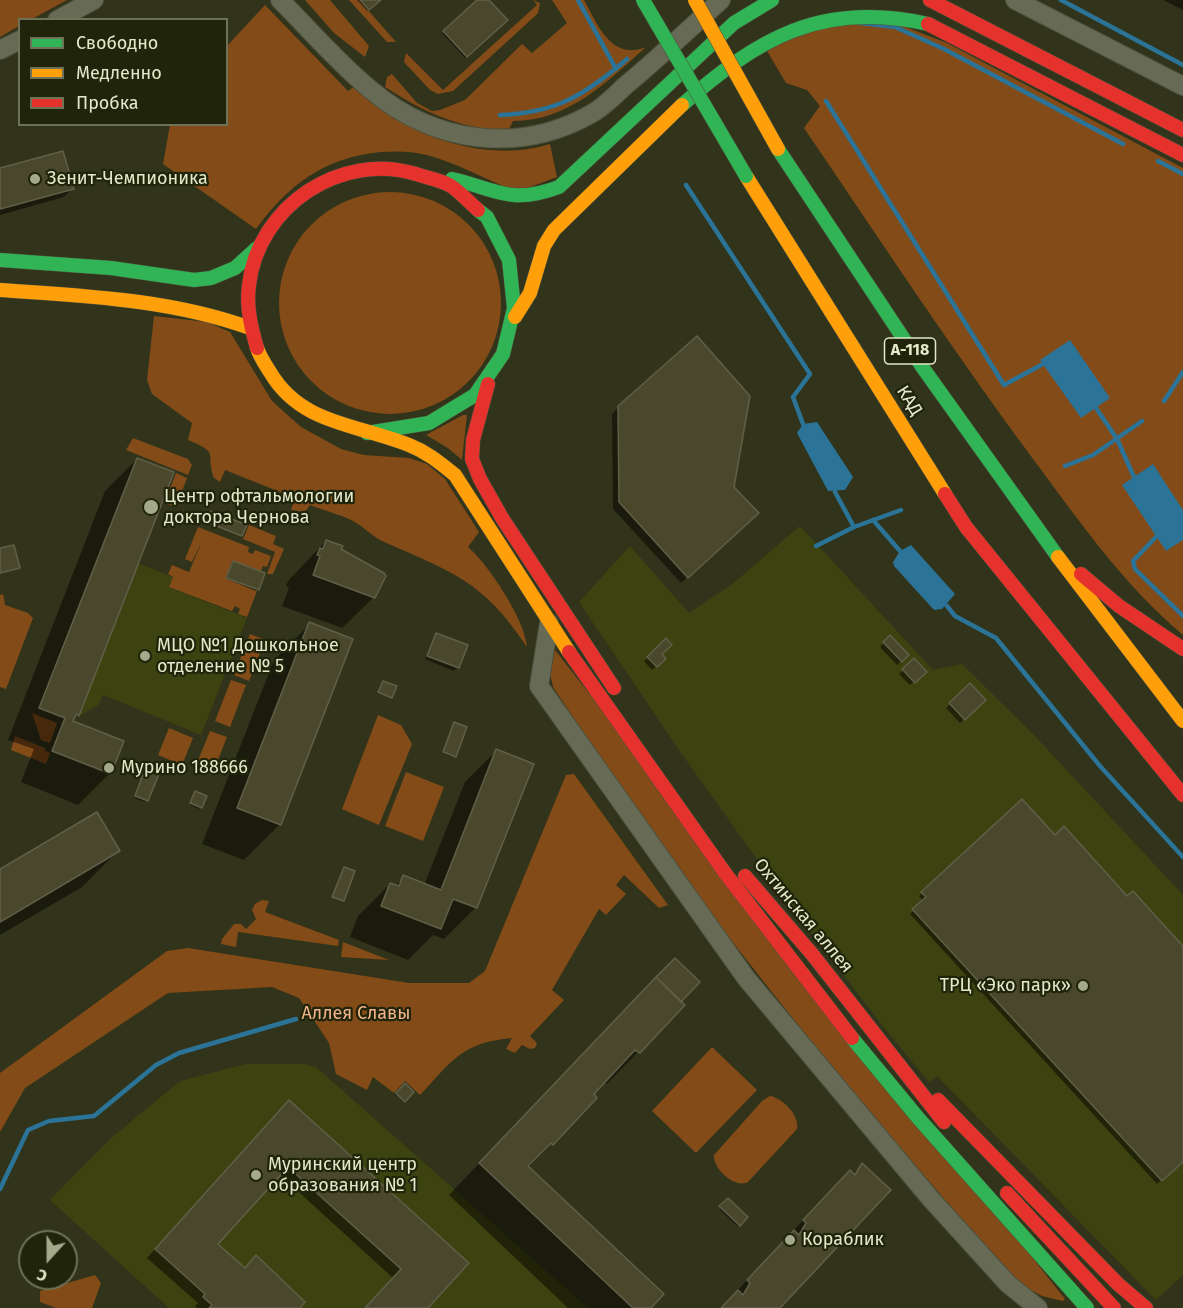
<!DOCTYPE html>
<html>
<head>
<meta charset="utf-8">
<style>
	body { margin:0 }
	#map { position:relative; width:1183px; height:1308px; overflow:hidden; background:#31341a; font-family:"Fira Sans",sans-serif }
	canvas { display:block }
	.legend { position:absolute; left:18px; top:18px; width:210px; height:108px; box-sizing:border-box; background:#20240b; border:2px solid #6e7257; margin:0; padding:8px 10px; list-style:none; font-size:18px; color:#e2e8c8 }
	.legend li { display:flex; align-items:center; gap:12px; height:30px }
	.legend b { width:30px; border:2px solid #6e7257 }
	.north { position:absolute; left:18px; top:1230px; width:60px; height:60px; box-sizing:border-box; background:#20240b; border:2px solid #6e7257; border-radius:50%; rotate:201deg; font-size:16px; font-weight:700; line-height:24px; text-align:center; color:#e2e8c8 }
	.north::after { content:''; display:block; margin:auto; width:21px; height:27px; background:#a4a98b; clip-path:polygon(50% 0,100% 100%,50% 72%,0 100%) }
</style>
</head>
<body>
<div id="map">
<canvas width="1183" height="1308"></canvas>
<ul class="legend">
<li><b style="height:8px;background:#30b455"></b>Свободно</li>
<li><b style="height:8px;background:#ff9f0a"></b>Медленно</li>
<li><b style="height:8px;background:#e5322d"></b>Пробка</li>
</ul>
<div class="north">С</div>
</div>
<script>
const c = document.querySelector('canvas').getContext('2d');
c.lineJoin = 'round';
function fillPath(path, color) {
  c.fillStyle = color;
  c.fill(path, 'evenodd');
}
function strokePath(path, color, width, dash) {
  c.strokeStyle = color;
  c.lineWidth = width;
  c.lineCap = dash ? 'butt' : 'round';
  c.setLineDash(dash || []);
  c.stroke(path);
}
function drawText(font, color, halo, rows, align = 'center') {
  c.font = font + ' "Fira Sans",sans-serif';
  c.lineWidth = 4.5;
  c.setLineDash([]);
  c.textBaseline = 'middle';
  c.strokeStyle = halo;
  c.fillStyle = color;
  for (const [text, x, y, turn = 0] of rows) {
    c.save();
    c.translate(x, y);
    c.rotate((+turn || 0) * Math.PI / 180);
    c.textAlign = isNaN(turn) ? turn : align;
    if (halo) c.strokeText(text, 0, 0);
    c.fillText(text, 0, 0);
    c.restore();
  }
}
const built = new Path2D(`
	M800,526L933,670L962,664L1035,736L1183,895V1275L1156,1300L937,1076L929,1082L885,1029L789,904L681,753L579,602L630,546L689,613L731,585Z
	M101,549L173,577L169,587L247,618L201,735L103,695L98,705L79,716L41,702Z
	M246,1064H304L316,1067L588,1308H169L50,1200L111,1138L180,1081Z`);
const green = new Path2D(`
	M0,0H67L32,19L20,20L19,26L0,37Z
	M305,0H330L369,46L365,57L334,33Z
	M349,0H359L396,42H387Z
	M533,0L540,3L538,13L534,17L453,91L438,94L430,90L404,62L406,53L443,90L537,5Z
	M552,0H584C598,25 611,61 646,47C607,82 568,121 513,121L508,131C460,129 424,112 385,87L387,77L392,74L417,103L432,111L440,110L465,100L522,44L532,53L567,23Z
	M265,5L348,91L355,86C401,134 484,165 550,144L557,177L517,192C487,180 457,163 427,155C412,151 396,151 381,152C325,157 288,185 256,229L163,164L170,125L226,124L227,46Z
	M854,14L882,18L947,43L1183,168V635C1125,586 1082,525 1036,463C955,354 880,240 804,128L820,106L807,90L786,83L764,46L798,23Z
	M279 303a111 111 0 1 1 222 0a111 111 0 1 1-222 0Z
	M154,316L207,322L230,332L272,401L301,427L341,449L364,455L409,458L427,464L445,479L479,532L468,547C489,565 525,620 527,647C482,579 451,572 380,540C371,535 366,529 358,524C344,515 325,511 310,505L305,512L291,510L295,498L225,470L220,482L214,478C205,452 221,454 188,440L192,423L152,394L147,380Z
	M463,415H467L462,460L448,448L426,435Z
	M133,438L188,459L192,465L188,475L126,450Z
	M176,473L187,478L176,507L164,503Z
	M249,525L276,536L273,544L284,549L273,574H267L275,552L243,539Z
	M198,527L249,547L248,552L253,554L255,550L271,556L267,567L263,566L261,571L232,561L226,578L257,591L247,617L238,614L240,609L235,606L232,611L169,587L173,577L168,574L172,565L189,572L203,539L192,562L185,559Z
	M3,594L5,605L28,613L33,618L6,689L0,687V595Z
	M250,634L265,640L249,681L234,675Z
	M555,650L1065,1299L1063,1301L1042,1296L1021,1285C889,1139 764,989 649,830C616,784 585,735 553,687L550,673Z
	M231,680L246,685L230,727L215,721Z
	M32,713L57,723L50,743L41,740Z
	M378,715L401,725L412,744L379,825L342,809Z
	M169,728L193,738L182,765L158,755Z
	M210,731L227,737L212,775L195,768Z
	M15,736L45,748V751L50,753L46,764L11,750Z
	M406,772L444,787L423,841L385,826Z
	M574,774L668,905L659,908L624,875L616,885L626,894L606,915L599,909L552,990L564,1000L530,1036L537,1043L535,1048L530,1049L522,1045L515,1053L506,1049L512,1038C461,1043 453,1060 420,1095L405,1081L394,1093L373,1077L367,1090L336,1074L329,1043L299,998L272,987L168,993L25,1088L0,1132V1073L167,951L188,948L409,983H469L485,971L566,775Z
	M262,900L269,901L265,912L339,940L338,946L238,932L236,947L221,944L222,939L234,924H241L246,929L256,919L252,910L255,904Z
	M343,942L389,960L341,957Z
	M712,1047L757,1090L696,1153L652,1111Z
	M770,1096C783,1098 800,1116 797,1129L748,1182C735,1189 713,1169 714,1155L762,1101Z
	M95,1275L101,1283L92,1308H56L40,1302V1291Z`);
const water = new Path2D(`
	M1070,340L1110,398L1081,418L1040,360Z
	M817,422L853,477L845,490L828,491L797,433L803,424Z
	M1153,464L1183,510V540L1166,551L1122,485Z
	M911,545L955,594L942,609L934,610L894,566L893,562L900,551Z`);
const shadow = new Path2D(`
	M357,0H379L367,11Z
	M479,0H487L506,20L465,58L442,33Z
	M1163,0H1183V10Z
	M0,169L72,189L64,197L0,215Z
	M619,407L732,487L750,519L681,583L613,509L612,414Z
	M137,459L77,715L72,720L110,773L78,805L21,782L34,749L8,740L105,491Z
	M210,514L241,535L206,524Z
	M326,541L351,554L374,597L342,628L282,606L289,588L286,586L288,581Z
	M232,564L263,574L256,591L226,579Z
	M310,624L280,824L244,860L202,844L274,660Z
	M437,634L458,667L454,671L425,659Z
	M890,637L907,655L897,665L880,647Z
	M666,641L660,654L664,659L652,670L644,661Z
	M914,660L925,671L910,685L899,674Z
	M970,685L984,700L960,723L946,708Z
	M453,725L454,756L453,757L442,753Z
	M496,751L476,907L444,939L433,935L408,960L350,937L358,916L390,884L395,886L404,877L424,885L465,782Z
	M146,767L159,770L145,802L134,798Z
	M194,794L201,807L200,809L190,805Z
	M1022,802L1055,837L1183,948V1161L1157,1184L910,914L923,901L919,896Z
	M118,851L82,887L0,935V871Z
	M683,1005L607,1084L604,1081L592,1094L595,1098L528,1168L649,1308H568L449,1195L624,1011Z
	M281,1111L467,1263L426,1308H366L393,1278L279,1174L216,1244L245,1270L298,1308H197L195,1306L198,1303L147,1258Z
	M862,1165L778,1308H721L819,1203L850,1172L853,1175Z
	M728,1200L746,1217L737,1226L719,1209Z`);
const stream = new Path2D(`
	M578,0L616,69
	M1061,0L1183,65
	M801,33L824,23L852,22L895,27L944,49L1123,144
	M826,101L1004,385L1043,364
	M500,115C556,113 585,95 627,59
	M1158,161L1183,174
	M686,185L810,374L793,397L803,424
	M1164,401L1183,372
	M1096,408L1117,439L1134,477
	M1065,466L1093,455L1142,421
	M835,492L854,527
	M873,520L900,551
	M1156,537L1133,561L1135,569L1183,616
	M816,546L854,527L901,510
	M947,606L955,616L996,638L1100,766L1183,857
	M0,1189L28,1130L49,1121L94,1116L156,1065L179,1053L296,1019`);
const building = new Path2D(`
	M360,0H381L369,10Z
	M477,0H489L508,20L467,57L443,31Z
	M63,151L74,189L0,209V168Z
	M697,336L750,396L734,487L759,513L688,578L619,502L618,406Z
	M137,458L174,472L79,716L76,714L73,721L124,741L111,774L52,751L65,718L39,708Z
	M211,511L247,525L242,536L206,522Z
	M326,540L343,546L341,549L384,573L386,576L375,598L313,575L320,556L317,555L320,548L323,549Z
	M14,545L20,568L0,573V548Z
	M233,561L265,573L259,590L226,578Z
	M309,622L353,639L281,825L237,808Z
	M436,633L468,645L459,668L427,656Z
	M890,635L909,655L902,662L883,642Z
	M666,638L672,645L662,654L666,659L657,667L647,657Z
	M914,658L927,672L915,683L902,669Z
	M383,681L397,686L392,698L378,692Z
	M970,683L986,700L965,720L949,703Z
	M454,722L467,727L456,757L443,752Z
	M496,749L534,764L477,908L453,899L441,929L381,906L390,883L399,886L403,875L441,890Z
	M147,764L161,769L148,801L135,796Z
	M195,791L207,796L202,808L190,803Z
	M1022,799L1055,835L1064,826L1127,896L1133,891L1183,946V1162L1162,1181L912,909L926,897L921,892Z
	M97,812L120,851L0,922V869Z
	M344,867L355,871L344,901L332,897Z
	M675,958L700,982L681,1002L656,977Z
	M656,977L685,1005L640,1053L635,1050L594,1094L597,1098L553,1145L551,1143L528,1166L664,1294L651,1308H633L479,1163Z
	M405,1083L414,1092L405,1102L396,1093Z
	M289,1100L469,1263L428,1308H365L401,1269L288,1167L218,1244L245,1268L256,1255L305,1302L300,1308H209L212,1305L203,1297L205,1294L155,1249Z
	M862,1163L891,1190L780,1308H721L738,1290L743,1295L750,1283L747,1280L794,1230L799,1235L806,1223L803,1220L850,1170L855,1175Z
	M728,1198L748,1217L740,1226L719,1206Z`);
const street = new Path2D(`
	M280,0C310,30 338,63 371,90C434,143 518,155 591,114C604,107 615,95 626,85C659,58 690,28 721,0
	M1015,0L1183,86
	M57,20L94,0
	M0,50L20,40
	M549,623L539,686L746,978L930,1198L1008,1284L1038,1308`);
const fast = new Path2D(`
	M682,105C757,39 821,0 928,24
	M778,149L923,368L1058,557
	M452,179C499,190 510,205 559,187L734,23L772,0
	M0,260L111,268L194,280L211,278L235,268L257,248
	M367,433L429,423L475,395L503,354L514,308L509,260L487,217L478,210
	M852,1038L919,1119L1087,1308`);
const slow = new Path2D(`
	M746,176L945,494
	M0,290C85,296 169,299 250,328
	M515,317L530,293L544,246L554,230L682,105
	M257,348C260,357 265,364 270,372C301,425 358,424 409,445C427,452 440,463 455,475L569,652
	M1058,557L1183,721`);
const jam = new Path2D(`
	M930,0L1183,130
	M928,24L1183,155
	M257,348C251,327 246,307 249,285C258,206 341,151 416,174C427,178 441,180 451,186C460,192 469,202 478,210
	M488,384L473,440L472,459L480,479L502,518L614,688
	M945,494L966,527L1183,795
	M1081,574L1119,606L1183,649
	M569,652L725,873L852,1038
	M745,876L812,954L944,1122
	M938,1100L1118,1284L1146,1308
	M1007,1193L1114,1308`);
const fastBridge = new Path2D(`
	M643,0L746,176`);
const slowBridge = new Path2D(`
	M695,0L778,149`);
const markers = [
	[35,179,6,"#a4a98b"],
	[151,507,8,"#a4a98b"],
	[145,656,6,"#a4a98b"],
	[109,768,6,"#a4a98b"],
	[1083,986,6,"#a4a98b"],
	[256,1175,6,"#a4a98b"],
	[790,1240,6,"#a4a98b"]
];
const shields = [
	[910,351,51]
];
const shieldNames = [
	["А-118",910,351]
];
const poiNames = [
	["Зенит-Чемпионика",47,179],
	["Центр офтальмологии",164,497],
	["доктора Чернова",164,518],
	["МЦО №1 Дошкольное",157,646],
	["отделение № 5",157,667],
	["Мурино 188666",121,768],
	["ТРЦ «Эко парк»",1071,986,"right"],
	["Муринский центр",268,1165],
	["образования № 1",268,1186],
	["Кораблик",802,1240]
];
const streetNames = [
	["КАД",909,401,58],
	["Охтинская аллея",803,916,50]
];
const parkNames = [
	["Аллея Славы",356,1014]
];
fillPath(built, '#3c4310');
fillPath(green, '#834b17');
fillPath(water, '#2b7397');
fillPath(shadow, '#0007');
strokePath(stream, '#2b7397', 4.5);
fillPath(building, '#4a482c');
strokePath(building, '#605f48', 1.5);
strokePath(street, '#4e513c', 20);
strokePath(fast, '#4e513c', 15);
strokePath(slow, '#4e513c', 15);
strokePath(jam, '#4e513c', 15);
strokePath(street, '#676a54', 18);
strokePath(fast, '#30b455', 14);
strokePath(slow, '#ff9f0a', 14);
strokePath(jam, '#e5322d', 14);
strokePath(fastBridge, '#4e513c', 15, []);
strokePath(slowBridge, '#4e513c', 15, []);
strokePath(fastBridge, '#30b455', 14);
strokePath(slowBridge, '#ff9f0a', 14);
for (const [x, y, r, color] of markers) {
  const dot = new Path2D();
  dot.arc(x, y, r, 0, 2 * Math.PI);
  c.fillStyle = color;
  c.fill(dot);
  strokePath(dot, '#20240b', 2);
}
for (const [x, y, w] of shields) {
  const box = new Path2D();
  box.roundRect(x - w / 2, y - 13, w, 26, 4.5);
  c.fillStyle = '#20240b';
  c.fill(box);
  strokePath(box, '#e2e8c8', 1.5);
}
drawText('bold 16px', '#e2e8c8', null, shieldNames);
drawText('18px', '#e2e8c8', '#20240b', poiNames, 'left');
drawText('18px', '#e2e8c8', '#20240b', streetNames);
drawText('18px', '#f2b489', '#20240b', parkNames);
</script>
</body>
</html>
